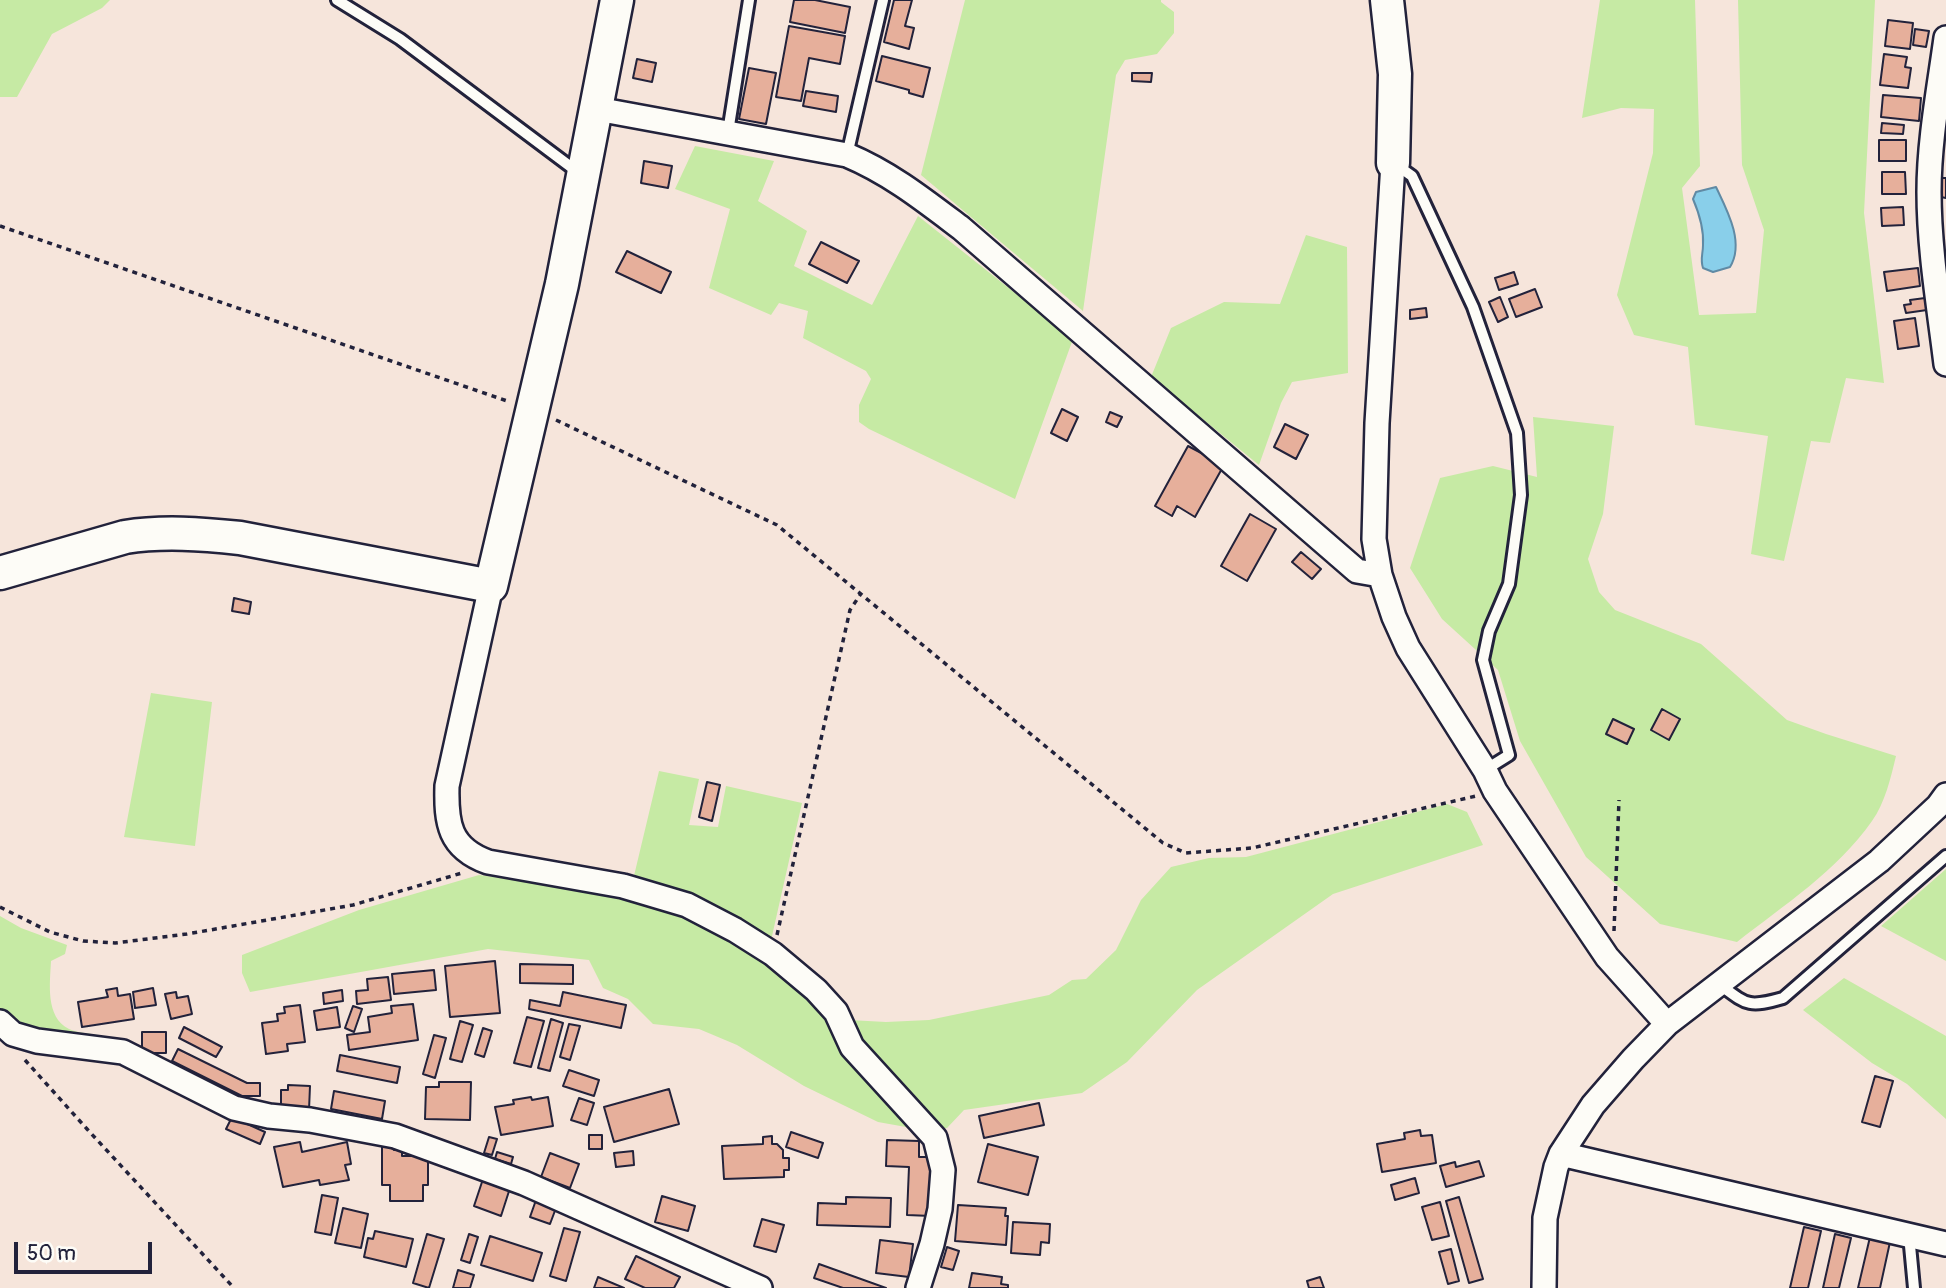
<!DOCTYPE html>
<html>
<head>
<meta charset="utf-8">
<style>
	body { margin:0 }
	#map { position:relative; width:1946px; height:1288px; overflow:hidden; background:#f6e5db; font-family:Pangolin,sans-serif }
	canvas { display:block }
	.scale { position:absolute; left:14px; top:1242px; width:138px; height:32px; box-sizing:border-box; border:4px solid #22223b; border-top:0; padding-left:9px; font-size:21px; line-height:24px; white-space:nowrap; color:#22223b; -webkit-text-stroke:5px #fdfcf7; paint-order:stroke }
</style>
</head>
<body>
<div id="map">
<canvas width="1946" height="1288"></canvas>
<div class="scale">50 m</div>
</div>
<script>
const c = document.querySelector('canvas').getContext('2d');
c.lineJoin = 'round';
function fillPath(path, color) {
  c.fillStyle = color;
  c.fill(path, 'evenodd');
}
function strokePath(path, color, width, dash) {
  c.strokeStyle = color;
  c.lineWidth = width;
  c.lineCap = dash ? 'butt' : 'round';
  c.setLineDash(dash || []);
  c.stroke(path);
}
const green = new Path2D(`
	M0,0H110L102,8L52,34L17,97H0Z
	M965,0H1161V2L1174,12V33L1157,54L1125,60L1116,75L1083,311L921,175Z
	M1600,0H1695L1700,166L1682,188L1699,315L1756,313L1764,230L1742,165L1738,0H1875L1864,213L1884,383L1846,378L1830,443L1811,441L1784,561L1751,554L1768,436L1695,425L1688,347L1634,335L1617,295L1653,153L1654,109L1621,108L1582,118Z
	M695,146L774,161L758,201L807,231L794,266L872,305L918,216L1073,339L1015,499L869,429L859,422V405L871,379L866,371L803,338L808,311L779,303L771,315L709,288L730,209L675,189Z
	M1306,235L1347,247L1348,373L1292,382L1281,403L1259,465L1151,377L1171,328L1224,302L1280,304Z
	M1533,417L1614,426L1603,514L1588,559L1599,592L1615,610L1701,644L1787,720L1826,734L1896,756C1891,777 1885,803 1872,821C1837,871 1784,905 1737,942L1660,924L1586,857L1520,741L1498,670L1442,619L1410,568L1440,478L1493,466L1537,477Z
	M151,693L212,702L195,846L124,837Z
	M659,771L699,779L689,825L718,827L726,786L802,803L770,945L633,880Z
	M1447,804L1467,812L1483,845L1333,894L1197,990L1127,1062L1082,1093L964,1110L947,1128L906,1127L878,1122L804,1086L737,1045L699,1029L653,1024L628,999L603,988L589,960L488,949L250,992L242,973V955L359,910L479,875L596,891L716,928L849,1020L886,1022L929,1020L1049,995L1072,980L1086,979L1116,950L1141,900L1171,867L1209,858L1246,857Z
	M1946,869V961L1881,926Z
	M0,916L21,928L67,945L65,954L51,961C50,983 45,1017 69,1029C77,1033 88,1033 97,1035V1041C63,1038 26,1036 0,1013Z
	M1844,978L1946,1036V1119L1907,1084L1872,1063L1803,1010Z`);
const water = new Path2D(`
	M1716,187C1727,210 1745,243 1730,267L1713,272L1703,268C1700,259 1703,254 1703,245C1704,229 1699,213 1693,199L1696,192Z`);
const building = new Path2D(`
	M794,0H815L850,7L845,33L790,22Z
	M894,0H912L905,26L914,28L909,49L884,42Z
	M1888,20L1913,23L1910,49L1885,46Z
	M789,26L845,36L840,64L809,58L801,101L776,97Z
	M1915,29L1929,31L1926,47L1913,45Z
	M1884,54L1907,57L1905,67L1911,68L1908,88L1880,85Z
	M882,56L930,68L923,97L909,93V90L876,81Z
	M637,59L656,63L652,82L633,78Z
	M749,68L776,73L766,124L739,119Z
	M1132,73H1152L1151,82L1132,81Z
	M806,91L838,96L836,112L803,106Z
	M1883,95L1921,98L1919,121L1881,117Z
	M1882,123L1904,125L1903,134L1881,133Z
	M1879,140H1906V161H1879Z
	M644,161L672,166L668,188L641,183Z
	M1882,172H1905L1906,194H1882Z
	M1941,178H1946V198L1941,197Z
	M1903,207L1904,225L1882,226L1881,208Z
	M821,242L859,261L847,283L809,264Z
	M627,251L671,272L661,293L616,272Z
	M1918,268L1920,286L1887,291L1884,272Z
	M1514,272L1518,284L1499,290L1495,278Z
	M1535,289L1542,307L1516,317L1509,299Z
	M1500,297L1508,317L1498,322L1489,302Z
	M1925,298L1927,310L1906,313L1904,305L1911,304L1910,300Z
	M1426,308L1427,317L1410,319V310Z
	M1915,318L1919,346L1898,349L1894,321Z
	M1062,409L1078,417L1067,441L1051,433Z
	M1110,412L1122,417L1117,427L1106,422Z
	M1285,424L1308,435L1296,459L1274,447Z
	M1188,446L1224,465L1195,517L1177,506L1172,516L1155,506Z
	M1250,514L1276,529L1247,581L1221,566Z
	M1301,552L1321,569L1312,579L1292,562Z
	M234,598L251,602L249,614L232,611Z
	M1662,709L1680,719L1669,740L1651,730Z
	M1613,719L1634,729L1627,744L1606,734Z
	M707,782L720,785L712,821L699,817Z
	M495,961L500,1013L450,1017L445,966Z
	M520,964L573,965V984L520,983Z
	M434,970L436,990L394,994L392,974Z
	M388,977L391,1000L357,1004L356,991L368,990L367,979Z
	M117,988L118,996L130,994L134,1019L82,1027L78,1002L108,997L106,990Z
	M153,988L156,1005L135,1008L133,992Z
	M342,990L343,1001L324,1004L323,993Z
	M176,992L177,998L188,996L192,1014L171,1019L165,994Z
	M563,992L626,1005L621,1028L529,1009L530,1000L560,1006Z
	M413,1004L418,1040L349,1050L347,1035L370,1032L368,1017L392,1013L391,1006Z
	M300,1005L305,1042L287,1044L288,1051L266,1054L262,1023L278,1021L277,1014L285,1013L284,1007Z
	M353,1006L362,1009L354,1032L345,1028Z
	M337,1007L340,1027L317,1030L314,1011Z
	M527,1017L544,1021L531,1067L514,1063Z
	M551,1019L563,1023L550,1071L538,1068Z
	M460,1021L473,1025L462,1062L450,1059Z
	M569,1024L580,1026L570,1060L560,1057Z
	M184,1027L222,1047L216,1057L179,1038Z
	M483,1028L492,1031L484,1057L475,1054Z
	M142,1032H166V1053H142Z
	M434,1035L446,1038L435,1078L423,1074Z
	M178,1049L247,1083H260V1096H242L172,1061Z
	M340,1055L400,1067L397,1083L337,1071Z
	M569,1070L599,1080L594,1096L563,1086Z
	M1875,1076L1893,1081L1880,1127L1862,1122Z
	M439,1082H471L470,1120L425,1119L426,1087H439Z
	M288,1085L310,1086L309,1110L281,1109V1090H288Z
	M669,1089L679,1124L614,1142L604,1107Z
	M334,1091L385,1101L382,1119L331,1109Z
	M531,1097L532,1100L548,1097L553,1126L501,1135L495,1107L514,1104L513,1100Z
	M579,1098L594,1103L587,1125L571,1120Z
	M1039,1103L1044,1125L984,1138L979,1116Z
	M232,1117L265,1132L260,1144L226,1129Z
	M1420,1130L1421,1136L1432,1135L1436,1163L1382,1172L1377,1144L1405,1139L1404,1133Z
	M791,1132L823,1143L818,1158L786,1147Z
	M589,1135H602V1149H589Z
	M772,1136V1144H777L783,1150V1158H789V1170H784V1177L724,1179L722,1146L763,1144V1137Z
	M489,1137L497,1139L492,1155L484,1153Z
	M887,1140L919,1141V1157H933L931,1216L907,1215L909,1167L886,1166Z
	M300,1142L302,1152L347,1142L351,1164L345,1165L349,1180L320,1185L319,1180L283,1187L274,1147Z
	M988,1144L1038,1157L1028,1195L978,1182Z
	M382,1145H394V1150H402V1156H428V1185H423V1201H390V1185H382Z
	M633,1151L634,1165L616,1167L614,1153Z
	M497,1152L513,1157L511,1164L495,1159Z
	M550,1153L579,1164L570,1188L541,1177Z
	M1479,1161L1484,1176L1446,1187L1440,1166L1455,1162L1456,1167Z
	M1415,1178L1419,1193L1395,1200L1391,1185Z
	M483,1179L510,1188L501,1216L474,1206Z
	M322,1195L338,1198L331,1235L315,1232Z
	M662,1196L695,1206L688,1231L655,1222Z
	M846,1197L891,1198L890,1227L817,1225L818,1203L846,1204Z
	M1459,1197L1483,1279L1469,1283L1446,1201Z
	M536,1200L556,1208L550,1224L530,1217Z
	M1440,1202L1449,1236L1432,1240L1422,1207Z
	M958,1205L1006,1208L1005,1216H1008L1006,1245L955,1241Z
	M343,1208L368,1214L361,1248L335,1243Z
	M762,1219L784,1225L776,1252L754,1246Z
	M1013,1222L1050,1224L1049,1243L1041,1242L1040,1255L1011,1253Z
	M1804,1227L1821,1231L1808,1288H1790Z
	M564,1228L580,1232L566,1281L550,1276Z
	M375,1231L413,1239L406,1267L364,1257L368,1238L373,1239Z
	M427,1234L444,1239L429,1288L413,1283Z
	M469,1234L478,1237L470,1263L461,1260Z
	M1835,1234L1851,1238L1839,1288H1823Z
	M490,1236L542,1253L533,1281L481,1265Z
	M1870,1237L1890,1242L1880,1288H1858Z
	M880,1240L913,1244L909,1277L876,1273Z
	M947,1247L959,1251L953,1270L941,1267Z
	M1451,1249L1459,1281L1448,1284L1439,1252Z
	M636,1256L680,1277L674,1288H645L625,1279Z
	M819,1264L886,1288H843L814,1278Z
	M458,1270L474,1275L470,1288H453Z
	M972,1273L1002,1277L1001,1284L1008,1285V1288H969Z
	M598,1277L624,1288H594Z
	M1320,1277L1324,1288H1309L1307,1281Z`);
const path = new Path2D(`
	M0,226L510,402
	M556,420L777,525L1163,843L1186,853L1252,848L1476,796
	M0,907L50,932L83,941L115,943L187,934L353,905L462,873
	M1614,931L1619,800
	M777,935L850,610L860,595
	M25,1060L87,1129L234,1288`);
const lane = new Path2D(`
	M337,0L400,39L579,173
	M728,132L749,0
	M847,155L883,0
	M1395,164L1412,176L1473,307L1517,433L1521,495L1509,584L1489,631L1483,660L1509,755L1485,770
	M1719,984C1747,1005 1748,1008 1783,998L1946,856
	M1909,1235L1914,1288`);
const street = new Path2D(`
	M1946,38C1939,89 1929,141 1929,192C1929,249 1939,307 1946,364
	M597,109L847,155C890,173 924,200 961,228L1357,571L1380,575
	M1393,163L1377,423L1374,539L1380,575L1394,617L1408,648L1485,770L1495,791L1607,957L1667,1024
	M491,586L447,786C446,823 449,848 488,862L623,886L687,905L735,930L773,954L816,990L836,1012L852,1047L935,1138L943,1170L940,1209L932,1244L918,1288
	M0,1022L13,1034L37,1041L123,1052L234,1108L269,1116L310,1120L395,1136L524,1183L760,1288
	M1561,1154L1946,1244
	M1544,1288L1545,1218L1556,1167L1561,1154L1593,1105L1633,1059L1667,1024L1879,861L1938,806L1946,795`);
const secondary = new Path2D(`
	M1387,0L1395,74L1393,163
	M0,573L125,537C163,531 202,534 240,538L491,586L562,284L617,0`);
fillPath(green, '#c6eaa4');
fillPath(water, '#89cfea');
strokePath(water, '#608aa4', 2);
fillPath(building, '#e6af9b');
strokePath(building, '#22223b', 2);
strokePath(lane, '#22223b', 16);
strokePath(street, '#22223b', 28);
strokePath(secondary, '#22223b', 37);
strokePath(path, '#22223b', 3.5, [5, 5]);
strokePath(lane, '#fdfcf7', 10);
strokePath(street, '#fdfcf7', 23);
strokePath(secondary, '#fdfcf7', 32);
</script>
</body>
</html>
